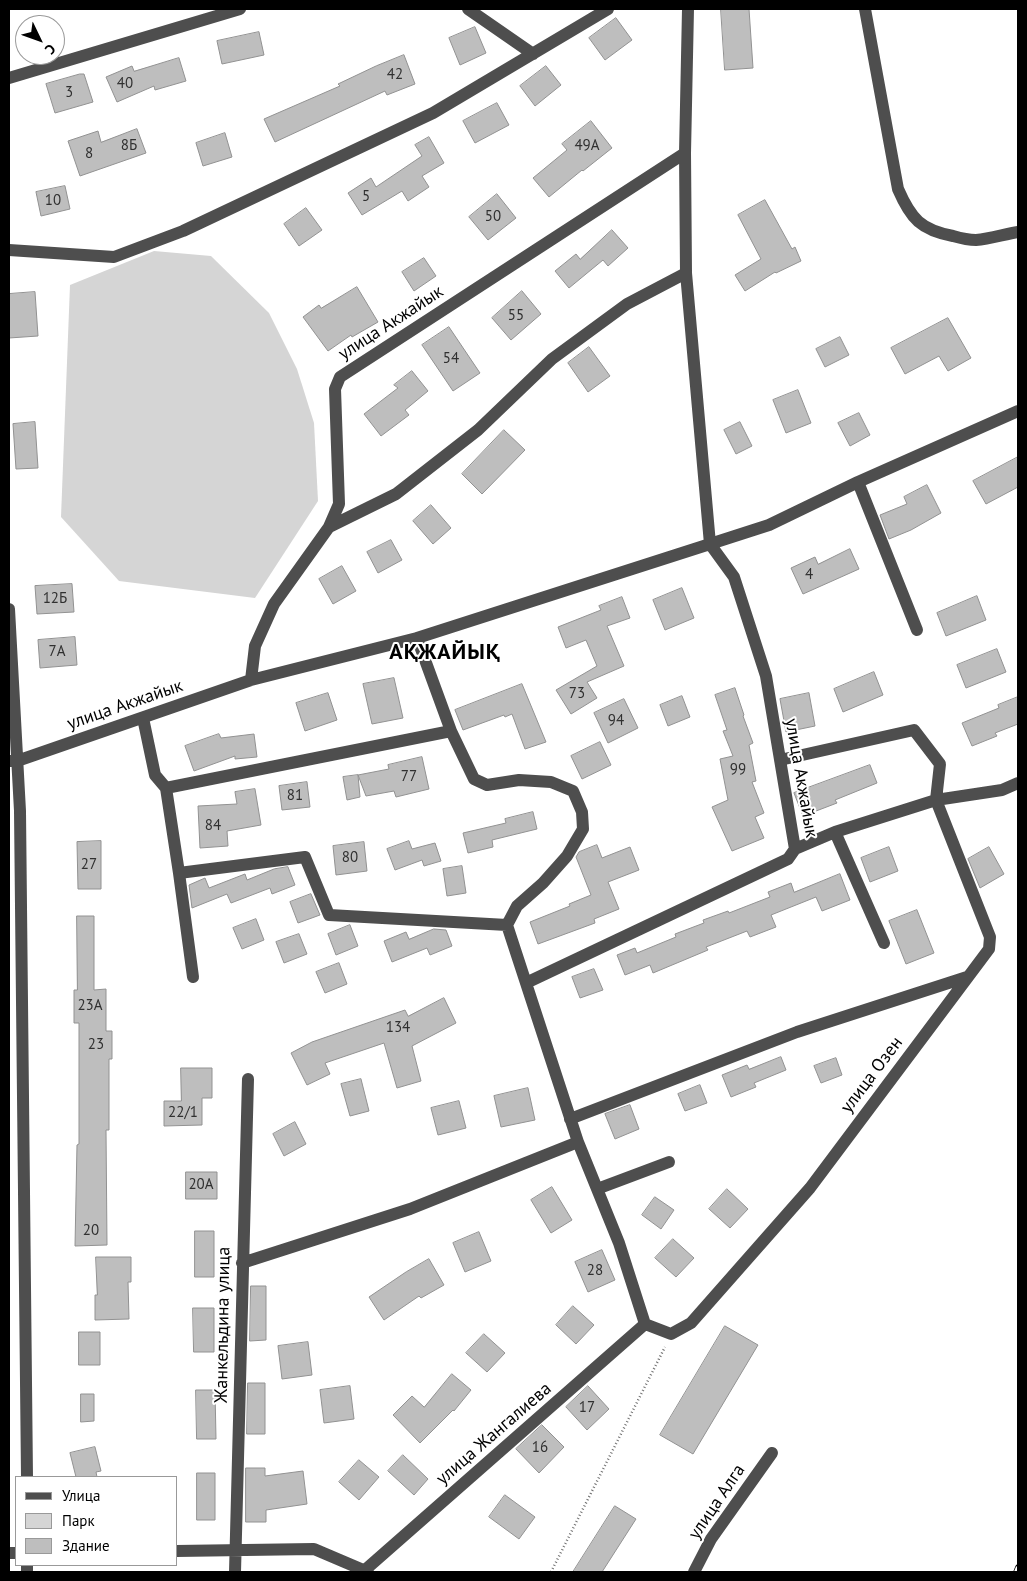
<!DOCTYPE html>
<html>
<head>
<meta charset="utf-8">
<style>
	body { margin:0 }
	#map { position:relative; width:1027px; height:1581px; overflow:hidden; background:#fff; font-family:"PT Sans",sans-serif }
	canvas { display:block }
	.frame { position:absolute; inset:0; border:10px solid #000; pointer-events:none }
	.legend { position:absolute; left:15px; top:1476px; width:162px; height:90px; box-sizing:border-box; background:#fff; border:1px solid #999; margin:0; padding:6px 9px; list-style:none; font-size:15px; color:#000 }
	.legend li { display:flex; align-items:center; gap:10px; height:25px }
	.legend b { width:25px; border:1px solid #999 }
	.north { position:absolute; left:15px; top:15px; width:50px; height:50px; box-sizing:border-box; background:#fff; border:1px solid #999; border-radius:50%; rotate:132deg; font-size:14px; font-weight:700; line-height:20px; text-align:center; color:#000 }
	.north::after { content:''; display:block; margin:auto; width:18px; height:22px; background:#000; clip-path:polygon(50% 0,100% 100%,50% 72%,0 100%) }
</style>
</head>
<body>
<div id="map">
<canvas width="1027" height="1581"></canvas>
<div class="frame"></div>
<ul class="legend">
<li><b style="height:6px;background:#4e4e4e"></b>Улица</li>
<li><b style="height:14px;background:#d5d5d5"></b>Парк</li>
<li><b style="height:14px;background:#bebebe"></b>Здание</li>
</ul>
<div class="north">С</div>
</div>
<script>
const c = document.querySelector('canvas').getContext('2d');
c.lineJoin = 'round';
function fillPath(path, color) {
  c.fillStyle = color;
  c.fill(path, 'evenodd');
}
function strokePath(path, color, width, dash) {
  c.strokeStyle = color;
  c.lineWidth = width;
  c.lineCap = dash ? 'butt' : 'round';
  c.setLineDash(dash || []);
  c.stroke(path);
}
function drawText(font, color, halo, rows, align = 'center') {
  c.font = font + ' "PT Sans",sans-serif';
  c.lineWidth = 4;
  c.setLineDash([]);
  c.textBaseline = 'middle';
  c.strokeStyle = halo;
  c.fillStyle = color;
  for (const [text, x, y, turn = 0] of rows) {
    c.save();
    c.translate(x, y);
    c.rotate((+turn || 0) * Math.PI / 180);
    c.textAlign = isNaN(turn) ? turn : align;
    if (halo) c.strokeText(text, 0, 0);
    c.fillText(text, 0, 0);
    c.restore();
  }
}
const green = new Path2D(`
	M154,251L211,256L269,313L297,369L314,423L318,501L255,598L119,581L61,517L70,285Z`);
const building = new Path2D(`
	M721,9H749L753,68L725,70Z
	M616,18L632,40L605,60L589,38Z
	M475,27L486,53L460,65L449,38Z
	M259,32L264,55L222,64L217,41Z
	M404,55L415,84L387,95L385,91L275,142L264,119L340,86L338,84L376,66Z
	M179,58L186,81L155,90L154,86L117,102L106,77L132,66L134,71Z
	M546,66L561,85L535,106L520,86Z
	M80,74H84L93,102L55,113L46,84Z
	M497,103L509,125L475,143L463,121Z
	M591,121L612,148L583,171L582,170L549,197L533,178L567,150L562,144Z
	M137,129L146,153L80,176L68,141L98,131L101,142Z
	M225,133L232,157L203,166L196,143Z
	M429,137L444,163L422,176L429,187L408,201L402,191L362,215L348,193L371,178L376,187L422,156L415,145Z
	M65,186L70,209L41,216L36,192Z
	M497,194L516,218L488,240L469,217Z
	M765,200L792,249L795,247L801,261L776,273L775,272L745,291L735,275L761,259L738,215Z
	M306,208L322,230L299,246L284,224Z
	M612,230L628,248L608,266L603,260L569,288L555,271L576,254L580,259Z
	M424,258L436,276L414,291L402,272Z
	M357,287L378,322L352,337L351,335L328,351L303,317L319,305L321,308Z
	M522,291L541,314L511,340L492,318Z
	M35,292L38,336L9,338V294Z
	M948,318L971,358L948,371L939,356L905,374L891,348Z
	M449,327L480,373L453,391L422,345Z
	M840,337L849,355L825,367L816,349Z
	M589,347L610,376L588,392L568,363Z
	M412,371L428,391L405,410L409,415L381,436L364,414L398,388L394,385Z
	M798,390L811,423L786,433L773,400Z
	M859,413L870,435L850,446L838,423Z
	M35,422L38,468L16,469L13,424Z
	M740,422L752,446L736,454L724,430Z
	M504,430L525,450L482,494L462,474Z
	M1018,457V487L986,504L973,481Z
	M927,485L941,513L911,530L889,539L880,515L907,504L904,497Z
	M431,505L451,528L433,544L413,521Z
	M391,540L402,560L378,573L367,552Z
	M850,549L859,569L803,594L791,568L815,557L818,564Z
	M342,566L356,591L333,604L319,579Z
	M72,584L74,612L37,614L35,586Z
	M682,588L694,618L665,630L653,600Z
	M977,596L986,620L946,636L937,613Z
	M622,597L630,618L607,626L624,666L587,682L597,698L571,714L556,690L597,666L586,640L566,648L558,627L601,610L599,606Z
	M75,637L77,665L40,668L38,640Z
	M997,649L1006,672L966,688L957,665Z
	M874,672L883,695L843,712L834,689Z
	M394,678L403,718L372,724L363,684Z
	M522,684L546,742L525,749L512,714L505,717L504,715L463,730L455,710Z
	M735,688L744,715L743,716L753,743L749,745L756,781L752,782L764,813L755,817L764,838L732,851L712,807L728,800L720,759L733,756L723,731L727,730L715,695Z
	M328,693L337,720L305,731L296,703Z
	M809,693L815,726L786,732L780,699Z
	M682,696L690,717L668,726L660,705Z
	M1018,697V724L995,733L997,736L972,746L962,723L999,708L998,705Z
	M624,699L638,728L608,743L594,713Z
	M219,734L221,738L254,734L257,757L235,759V756L194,771L185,746Z
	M600,742L611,765L582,779L571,756Z
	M422,757L429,789L396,797L394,791L366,796L358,775L389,769L388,765Z
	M870,765L877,783L835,800L837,803L803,816L794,793Z
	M358,775L360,797L347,800L343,777Z
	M307,782L310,807L282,810L279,786Z
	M255,789L261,825L227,831L228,846L200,848L198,806L237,804L235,792Z
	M533,812L537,829L492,840L493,847L468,853L463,833L506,823L505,819Z
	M101,841V889H78L77,842Z
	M409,841L412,849L435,843L441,861L424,866L422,860L395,870L387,849Z
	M364,842L367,871L336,875L333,846Z
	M597,845L602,858L630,847L639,870L608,882L619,909L594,919L595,923L538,944L530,922L570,906L569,904L591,895L576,857L579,852Z
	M889,847L898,871L870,882L861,858Z
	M989,847L1004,874L980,888L968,859Z
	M462,866L466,893L447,896L443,869Z
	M288,867L295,885L272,894L270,888L231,903L227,894L192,908L189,885L205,878L209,888L245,874L247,880L274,869Z
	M840,874L850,900L822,911L816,897L771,915L776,927L750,937L747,931L706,947L708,950L653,973L650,965L625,975L617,955L635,948L637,953L676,937L675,934L704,923L703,920L728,911L729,913L770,897L768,892L791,883L794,892Z
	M311,894L320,915L298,923L290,902Z
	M917,910L934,953L906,964L889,921Z
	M77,916H94V990L106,989V1031H112V1059H109V1130H106L107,1245L75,1246L77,1145L79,1144V1023H74V990H77Z
	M256,919L264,940L242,949L233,928Z
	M350,925L358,946L336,955L328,934Z
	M434,929L446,930L452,946L430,955L427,948L392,962L384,941L406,932L409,939Z
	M299,934L307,954L284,963L276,942Z
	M339,963L347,984L325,993L316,972Z
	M594,969L603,990L580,998L572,977Z
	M444,998L456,1023L412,1046L421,1081L397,1088L384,1043L325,1063L330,1074L307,1085L291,1053L312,1042L405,1010L408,1016Z
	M781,1057L786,1070L754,1083L756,1087L731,1097L722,1075L747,1065L749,1069Z
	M836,1058L842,1075L821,1083L814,1066Z
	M181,1068H212V1098H202V1125L164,1126V1101H181Z
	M361,1079L369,1111L350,1116L341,1084Z
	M700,1085L707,1103L685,1111L678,1094Z
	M528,1088L535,1120L501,1127L494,1096Z
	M459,1101L466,1128L438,1135L431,1108Z
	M630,1105L639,1129L615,1139L605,1114Z
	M295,1122L306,1144L284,1156L273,1134Z
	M186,1172H217V1199H186Z
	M552,1187L572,1220L551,1233L531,1200Z
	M727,1189L748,1209L730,1228L709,1209Z
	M655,1197L674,1210L661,1229L642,1215Z
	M195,1231H214V1277H195Z
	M479,1232L491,1261L465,1272L453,1243Z
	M673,1239L694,1258L676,1277L655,1258Z
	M602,1250L615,1280L588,1292L575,1262Z
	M96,1257H131V1282H128L129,1319L95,1320V1295H97Z
	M429,1259L444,1285L421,1298L419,1296L384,1320L369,1297L406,1272Z
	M251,1286H266V1340L250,1341Z
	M573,1306L594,1325L576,1344L556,1325Z
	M193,1308H214V1352H194Z
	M725,1326L758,1345L693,1454L660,1435Z
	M79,1332H100V1365H79Z
	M484,1334L505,1353L487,1372L466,1353Z
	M308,1342L312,1375L282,1379L278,1346Z
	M452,1374L471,1390L454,1411L453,1410L420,1443L393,1415L412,1396L424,1407Z
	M248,1383H265V1434H247Z
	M350,1386L354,1419L324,1423L320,1390Z
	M588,1386L609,1409L587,1430L566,1407Z
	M196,1390H215L216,1439H197Z
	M81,1394H94V1421L81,1422Z
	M542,1425L564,1447L539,1473L516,1449Z
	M95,1447L101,1471L96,1472L97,1477H76L70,1453Z
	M403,1455L428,1479L414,1495L388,1471Z
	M359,1460L379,1477L359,1500L339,1482Z
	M246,1468H265V1476L303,1471L307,1504L266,1510V1522H246Z
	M197,1473H215V1520H197Z
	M505,1495L535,1517L519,1539L489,1517Z
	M615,1506L636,1519L602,1572H573Z`);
const path = new Path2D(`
	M551,1572L665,1347`);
const minor = new Path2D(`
	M468,9L533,54
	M865,9L898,189C911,219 921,230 953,236C960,238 969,240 976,240C990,239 1005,234 1018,232
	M9,78L240,9
	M9,250L114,257L183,231L433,113L608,9
	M858,482L917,630
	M329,527L396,494L478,430L552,359L627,304L686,273
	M9,609L20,811L27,1477
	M251,680L255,646L274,604L329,527L339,504L335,389L340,377L685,153
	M143,718L155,775L166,788L179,873L193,977
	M451,731L474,779L487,785L519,780L551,782L573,791L582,812L583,829L567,856L543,883L517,906L507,925L578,1142L619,1243L645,1324
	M780,760L914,730L940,764L936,800L835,832L795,849
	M9,761H17L251,680L417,638L710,544L686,273L685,153L688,9
	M166,788L451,731L417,638
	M835,832L884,943
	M179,873L305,857L329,915L507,925
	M526,983L788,859L795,849L766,676L734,577L710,544L769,525L858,482L1018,411
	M570,1119L797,1032L967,977
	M597,1189L669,1162
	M242,1263L410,1209L578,1142
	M645,1324L671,1334L691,1323L810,1188L989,949L990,937L936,800L1002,790L1018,783
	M176,1551L314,1549L368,1572
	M9,1553H16
	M365,1570L645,1324
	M27,1572V1565
	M235,1572L248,1079
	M694,1572L711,1539L772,1453`);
const rail = new Path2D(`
	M1016,1572L1018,1567`);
const numberNames = [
	["42",395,75],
	["40",125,84],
	["3",69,93],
	["8Б",129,146],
	["49А",587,146],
	["8",89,154],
	["5",366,197],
	["10",53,201],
	["50",493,217],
	["55",516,316],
	["54",451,359],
	["4",809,575],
	["12Б",55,599],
	["7А",57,652],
	["73",577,694],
	["94",616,721],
	["99",738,770],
	["77",409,777],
	["81",295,796],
	["84",213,826],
	["80",350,858],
	["27",89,865],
	["23А",90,1006],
	["134",398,1028],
	["23",96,1045],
	["22/1",183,1113],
	["20А",201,1185],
	["20",91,1231],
	["28",595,1271],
	["17",587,1408],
	["16",540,1448]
];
const streetNames = [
	["улица Акжайык",391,323,-33],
	["улица Акжайык",125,705,-19],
	["улица Акжайык",801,778,80],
	["улица Озен",872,1075,-53],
	["Жанкельдина улица",223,1325,-89],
	["улица Жангалиева",494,1434,-41],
	["улица Алга",717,1502,-56]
];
const districtNames = [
	["АҚЖАЙЫҚ",445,653]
];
fillPath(green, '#d5d5d5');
fillPath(building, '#bebebe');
strokePath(building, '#929292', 1);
strokePath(path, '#707070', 2.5, [1, 2.5]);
strokePath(minor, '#4e4e4e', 12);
strokePath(rail, '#000', 5.5);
strokePath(rail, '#fff', 4, [11]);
drawText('15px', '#303030', null, numberNames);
drawText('18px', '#000', '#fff', streetNames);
c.letterSpacing = '1px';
drawText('bold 22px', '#000', '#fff', districtNames);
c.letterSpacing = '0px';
</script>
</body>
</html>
